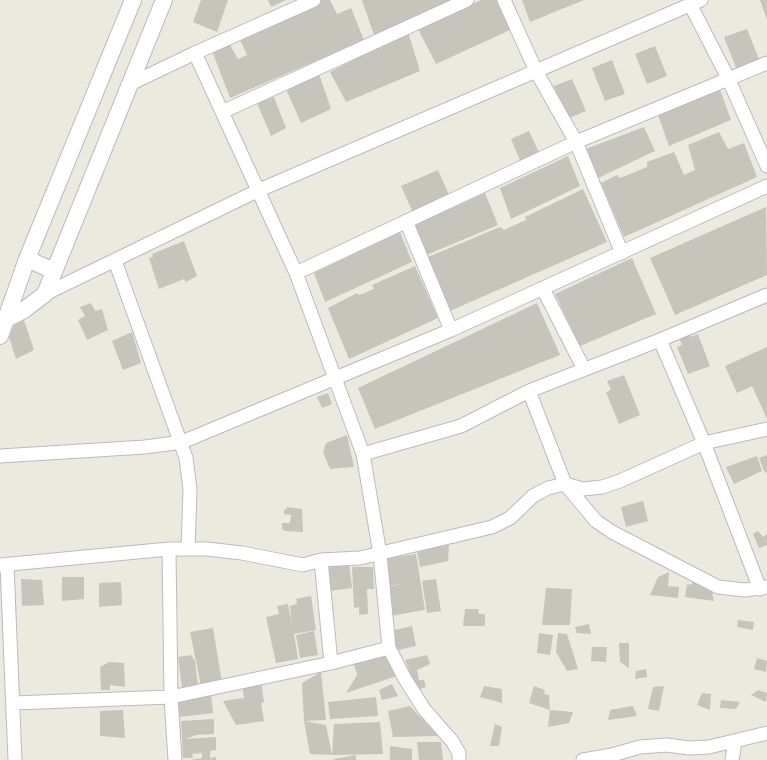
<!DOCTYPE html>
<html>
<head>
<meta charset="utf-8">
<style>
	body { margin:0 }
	canvas { display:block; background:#eceade }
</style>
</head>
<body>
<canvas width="767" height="760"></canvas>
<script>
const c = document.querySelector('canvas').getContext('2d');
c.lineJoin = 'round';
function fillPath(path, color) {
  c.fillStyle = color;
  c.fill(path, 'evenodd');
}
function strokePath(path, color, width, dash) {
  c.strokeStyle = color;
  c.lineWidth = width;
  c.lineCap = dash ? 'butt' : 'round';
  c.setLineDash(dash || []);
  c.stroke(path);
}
const building = new Path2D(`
	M201,0H228L217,32L193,22Z
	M268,0H286L271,7Z
	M319,0H330L337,14L351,8L364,40L230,98L211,48L228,41L238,59L247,55L238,35Z
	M362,0H455L374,35Z
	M481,0H498L510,30L436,64L418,29Z
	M522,0H584L530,22Z
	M760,0H767V20Z
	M747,29L759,59L736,68L724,37Z
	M408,32L420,71L346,102L330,72Z
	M655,46L667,76L647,84L635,54Z
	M612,60L625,94L605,101L592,68Z
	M319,74L331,109L301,123L286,89Z
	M572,79L586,111L567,119L554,86Z
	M720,90L731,120L669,146L658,115Z
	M274,97L286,128L271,136L257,103Z
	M644,127L655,151L596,179L583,150Z
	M529,131L541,157L522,165L511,139Z
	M719,132L728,149L744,143L757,177L624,237L601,183L617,175L620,178L647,167V162L674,152L684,175L695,170L688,145Z
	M568,156L580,186L511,219L500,188Z
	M438,170L450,197L413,213L401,186Z
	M583,189L607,242L450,311L428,257L500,227L504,230L526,220L525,217Z
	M485,193L498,225L424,256L412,226Z
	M766,207L767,275L675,315L650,258Z
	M400,232L412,262L325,302L314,273Z
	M184,241L197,276L186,282L184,279L159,289L149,258L153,257L152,254Z
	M632,258L656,314L580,346L555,294Z
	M415,266L438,318L349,359L328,308L357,293L359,295L374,289L372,285Z
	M91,303L95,311L102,309L108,330L87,340L78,320L85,316L80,307Z
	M537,303L560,355L375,429L358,388Z
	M24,320L34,350L16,359L9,337L14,325Z
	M132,332L141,363L123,370L112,341Z
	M689,334L690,337L698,334L710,366L688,374L677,347L682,345L679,338Z
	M767,347V419L752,386L737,393L725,366Z
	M624,375L640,415L619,424L606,392L611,390L607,381Z
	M328,393L332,404L322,408L317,397Z
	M347,435L354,467L330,469L323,452L326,443Z
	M767,455V471L765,473L759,458Z
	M757,456L762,471L734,484L726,467Z
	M643,501L648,521L626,527L621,507Z
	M287,507L302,509L303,532L285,531L282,529V523H290L291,515L284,514V509L286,510Z
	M758,531L763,537L767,534V545L759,548L753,534Z
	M449,545L448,561L420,567L417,551Z
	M416,554L425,610L390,616L386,587L402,584L386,586L383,559Z
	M349,562L352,588L329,591L326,564Z
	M352,567H373L374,589H367L368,614L359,615V607L354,608Z
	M669,572L668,586L679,587L678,598L650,595L658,577Z
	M62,577H84V599L62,601Z
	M21,579L42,580L44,605L22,606Z
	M436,579L441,611L427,613L422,581Z
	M694,579L711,588L714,601L685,597L687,585L692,584Z
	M121,582L122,605L99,607V583Z
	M546,588L572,589L570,625H542Z
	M311,596L316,630L294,634L298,659L276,663L266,617L279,614L277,606L288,604L292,624L290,606L297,604L296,599Z
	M465,609H478L479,614H485V626H463Z
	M738,620L754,622L753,630L737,627Z
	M589,624L591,634L577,633L575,627Z
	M412,626L416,646L394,651L390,631Z
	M213,628L222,682L201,686L190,632Z
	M314,631L318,655L300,658L296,635Z
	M539,633L553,635L550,655L537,653Z
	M558,633L567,634L578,669L567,671L556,652Z
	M619,643H629V668L620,662Z
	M592,647H607L606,662L591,661Z
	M381,651L397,676L346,693L357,675L353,660Z
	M191,655L195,661L198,685L182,687L178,657Z
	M427,655L430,664L417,670L419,680H424L426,687L417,690L405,660Z
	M757,658L767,661L766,672L754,669Z
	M109,662L124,663L125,687L110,685V690H101L100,667Z
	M646,669L647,677L635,679L636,671Z
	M321,672L326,720L304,721L302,683Z
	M261,681L264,702L261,703L264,721L236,725L223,701L244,698L242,684Z
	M392,684L398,696L382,700L379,690Z
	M484,686L502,689V703L480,697Z
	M534,686L545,690L544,694L549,695L550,710L573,712L569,723L548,727L550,710L529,703Z
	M664,686L659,711L648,709L653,687Z
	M758,690L767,693L766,702L751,695Z
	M702,693L711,694L710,710L697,705Z
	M211,694L213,713L180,717L178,697Z
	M376,697L378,716L330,719L328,702Z
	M721,700L740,702L736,709L720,708Z
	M410,706L438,736L393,737L388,711Z
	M633,706L637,716L608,720L610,710Z
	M123,710L125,738L100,736V711Z
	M214,719V734L196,735L185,739L216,737V750L210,751V758L216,757V760H190L202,758V753L192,754L193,758H183L181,721Z
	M304,721L326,725L332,755L334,724L380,722L383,754L332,755L310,754Z
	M495,724L502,727L499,746H490Z
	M417,742H441L443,760H419Z
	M390,746L412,749V760H390Z
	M356,755V760H334V759Z`);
const minor = new Path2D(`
	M504,0L536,71L576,142L622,253
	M690,4L728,78L767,166
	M195,53L296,273L363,454L380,554L389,648L405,679L424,709L452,741L459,753V760
	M128,85L195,53L314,0
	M222,112L467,0
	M406,221L451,330
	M115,261L186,458L190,489L188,549
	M296,273L576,142L767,63
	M543,289L584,369
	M45,294L257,191L701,0
	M660,340L704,443L760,589
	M529,391L565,484L596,521L612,532L718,587L745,590L767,587
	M363,454L461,426L529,391L660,340L767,295
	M0,456L145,447L182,442L451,330L767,186
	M169,549L171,697L175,760
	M321,560L331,663
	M0,565L169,549H207L242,553L303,565L321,560L360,558L492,527L510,518L533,496L548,488L565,484L583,489L602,487L620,481L704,443L767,429
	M7,565L15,760
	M13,703L171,697L331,663L389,648
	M583,760L612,755L640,747L667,745L689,748L709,747L767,733
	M732,760L735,742`);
const tertiary = new Path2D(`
	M27,259L54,271
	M8,318L24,310L45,294L164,0
	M0,336L27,259L133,0`);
fillPath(building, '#c7c4bb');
strokePath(minor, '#b9bbc2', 15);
strokePath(tertiary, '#b9bbc2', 18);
strokePath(minor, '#fff', 13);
strokePath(tertiary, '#fff', 16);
</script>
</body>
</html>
